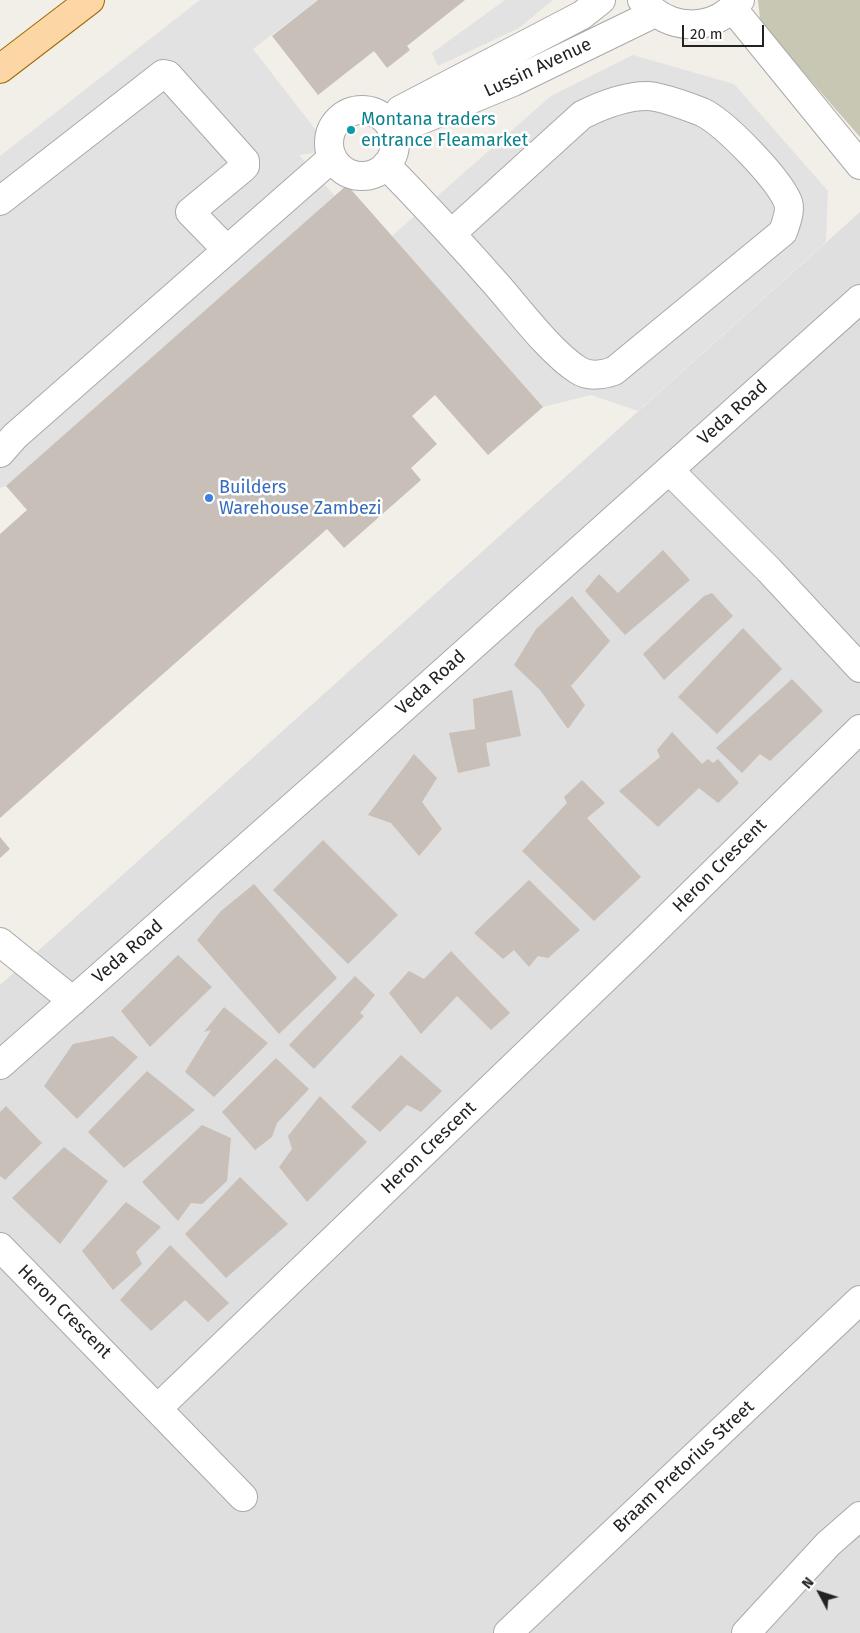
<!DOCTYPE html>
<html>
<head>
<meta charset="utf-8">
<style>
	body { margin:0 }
	#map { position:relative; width:860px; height:1633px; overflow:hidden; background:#f2efe9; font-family:"Fira Sans",sans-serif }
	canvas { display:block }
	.north { position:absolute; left:795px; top:1568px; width:50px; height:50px; -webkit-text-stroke:4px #fff; paint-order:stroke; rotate:310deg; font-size:14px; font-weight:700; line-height:20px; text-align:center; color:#222 }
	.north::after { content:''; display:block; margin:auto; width:18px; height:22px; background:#222; clip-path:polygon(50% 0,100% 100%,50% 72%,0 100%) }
	.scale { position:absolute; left:682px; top:25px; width:82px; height:22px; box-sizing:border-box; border:2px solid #222; border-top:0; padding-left:6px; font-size:15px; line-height:18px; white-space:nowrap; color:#222; -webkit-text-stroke:4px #fff; paint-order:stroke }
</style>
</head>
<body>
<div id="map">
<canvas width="860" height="1633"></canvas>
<div class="north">N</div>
<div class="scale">20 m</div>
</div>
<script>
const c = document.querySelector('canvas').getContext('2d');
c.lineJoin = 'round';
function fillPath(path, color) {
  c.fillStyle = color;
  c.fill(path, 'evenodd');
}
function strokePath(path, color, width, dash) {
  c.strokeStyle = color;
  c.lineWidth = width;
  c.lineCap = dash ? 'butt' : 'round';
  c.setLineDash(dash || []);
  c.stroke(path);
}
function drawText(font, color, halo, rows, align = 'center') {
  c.font = font + ' "Fira Sans",sans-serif';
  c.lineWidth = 5;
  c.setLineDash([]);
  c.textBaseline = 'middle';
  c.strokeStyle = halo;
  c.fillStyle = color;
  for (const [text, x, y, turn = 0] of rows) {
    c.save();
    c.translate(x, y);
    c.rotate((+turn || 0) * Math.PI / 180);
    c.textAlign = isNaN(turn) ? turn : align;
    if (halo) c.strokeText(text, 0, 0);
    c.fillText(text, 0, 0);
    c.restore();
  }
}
const residential = new Path2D(`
	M860,212V1633H0V985Z`);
const construction = new Path2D(`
	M758,0H860V137L782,48L760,19Z`);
const parking = new Path2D(`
	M200,0H318L253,49L329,147L330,151L299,155L335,196L6,486L0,488V156Z
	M505,0H553L519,28L438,66L432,53Z
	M633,55L734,84L828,191L826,242L638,411L591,395L543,407L392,236L551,96Z`);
const building = new Path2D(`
	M318,0H465L407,46L410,50L387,68L374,51L318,95L272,36Z
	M347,185L543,407L488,455L435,395L412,416L437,444L411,468L421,480L344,548L327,529L0,818V534L27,510L6,486Z
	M663,550L690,580L625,635L585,591L599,574L618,593Z
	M712,593L733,616L664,680L643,654L704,596Z
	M572,596L610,641L571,686L585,705L568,729L540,690L514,665L536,629Z
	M743,628L782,669L717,734L678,697Z
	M792,679L823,711L770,761L760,754L742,773L716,748Z
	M512,690L521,736L486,743L490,766L458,773L449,733L475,729L473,699Z
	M672,732L702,764L708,759L713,763L718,759L739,783L718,803L699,788L658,827L619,791L660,757L657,750Z
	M414,754L437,778L422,802L442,829L419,856L391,823L368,815Z
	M582,780L605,803L587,818L641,877L594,921L522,851L567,803L564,797Z
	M0,837L10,849L0,858Z
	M323,840L398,915L348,964L273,890Z
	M529,880L580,930L548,958L538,956L529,967L514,950L503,959L474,933Z
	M254,884L337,978L279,1034L197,940L221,911Z
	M451,951L510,1013L491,1030L457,996L421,1034L389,993L409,971L424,979Z
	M178,955L212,987L150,1047L121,1011Z
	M355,976L375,995L360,1013L364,1016L314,1069L289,1045Z
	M224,1007L268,1043L214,1097L185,1072L211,1030L204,1032Z
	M113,1036L138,1057L77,1119L44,1086L73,1044Z
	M401,1055L442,1091L421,1112L407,1105L380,1132L351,1107Z
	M276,1058L309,1089L277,1123L272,1137L255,1150L222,1112Z
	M147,1071L195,1110L124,1168L88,1132Z
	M320,1096L367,1142L307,1202L279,1167L292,1149L288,1136Z
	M6,1106L42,1143L5,1180L0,1176V1112Z
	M202,1125L231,1138L227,1181L202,1204L191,1203L178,1221L142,1182Z
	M64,1147L108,1181L60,1244L12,1198Z
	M240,1177L288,1224L226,1278L185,1234Z
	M126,1202L161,1227L136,1252L142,1264L113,1290L82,1251Z
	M170,1245L229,1303L208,1322L185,1300L151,1331L120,1300Z`);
const minor = new Path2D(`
	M642,0C669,32 714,33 740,0
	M733,9L860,165
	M400,110L582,15L601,0
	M329 143a33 33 0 1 1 66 0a33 33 0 1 1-66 0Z
	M392,132L513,82L655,13
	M386,165C424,204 461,244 497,285C519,310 550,352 578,370C588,377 603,375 614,371L783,232C786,223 791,211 788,202C778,178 725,123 702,112C689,107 660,96 647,96C624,96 602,105 582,115L452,233
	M0,201L163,74L168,75L245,161V166L242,169L190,212L227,250
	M0,453L15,436L332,158
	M669,470L769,570L860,668
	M0,942L73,1001
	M0,1065L333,771L860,299
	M0,1247L243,1497
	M158,1408L643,942L860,729
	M508,1633L860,1300
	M746,1633L828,1544L860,1516`);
const major = new Path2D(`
	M0,69L90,0`);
const markers = [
	[351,130,5,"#0f9aa8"],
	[209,498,5,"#3f7fe0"]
];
const streetNames = [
	["Lussin Avenue",538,68,-25],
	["Veda Road",733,413,-42],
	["Veda Road",431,683,-42],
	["Heron Crescent",720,866,-45],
	["Veda Road",128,952,-41],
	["Heron Crescent",429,1148,-44],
	["Heron Crescent",64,1312,45],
	["Braam Pretorius Street",684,1467,-43]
];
const cultureNames = [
	["Montana traders",361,120],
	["entrance Fleamarket",361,141]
];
const shopNames = [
	["Builders",219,488],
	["Warehouse Zambezi",219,509]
];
fillPath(residential, '#e0dfdf');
fillPath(construction, '#c7c7b4');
fillPath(parking, '#e2e2e2');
fillPath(building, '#c7bfb8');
strokePath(minor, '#a9a9a9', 30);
strokePath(major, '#a06b00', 30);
strokePath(minor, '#fff', 28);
strokePath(major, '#fcd6a4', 28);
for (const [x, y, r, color] of markers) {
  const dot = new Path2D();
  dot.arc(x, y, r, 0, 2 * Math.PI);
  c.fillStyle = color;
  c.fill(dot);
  strokePath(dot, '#fff', 2);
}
drawText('18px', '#222', '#fff', streetNames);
drawText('18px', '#0d838f', '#fff', cultureNames, 'left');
drawText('18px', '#366cbe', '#fff', shopNames, 'left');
</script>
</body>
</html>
